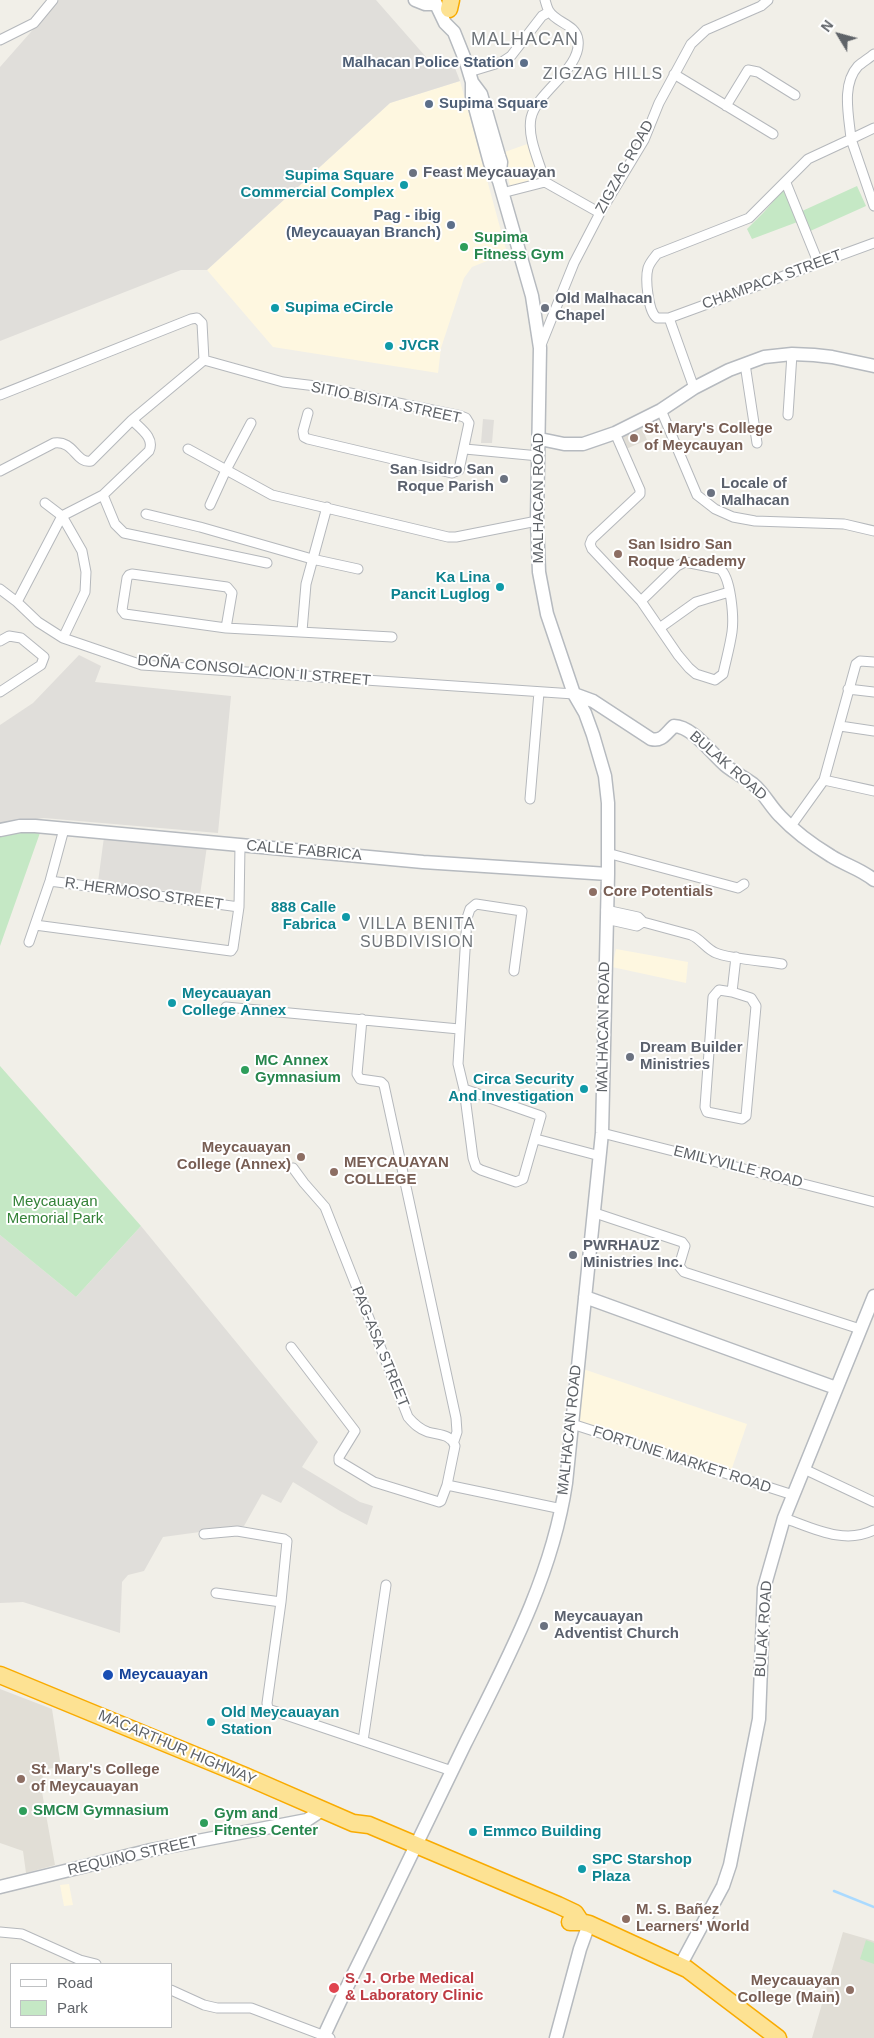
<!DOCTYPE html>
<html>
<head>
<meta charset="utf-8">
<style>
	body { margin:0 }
	#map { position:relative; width:874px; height:2038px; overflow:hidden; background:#f1efe8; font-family:Helvetica,sans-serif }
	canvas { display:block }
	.legend { position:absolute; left:10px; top:1963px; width:162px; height:65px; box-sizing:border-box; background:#fff; border:1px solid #bfc1c3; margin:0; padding:6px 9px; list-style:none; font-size:15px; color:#5f6368 }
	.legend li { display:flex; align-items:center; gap:10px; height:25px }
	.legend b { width:25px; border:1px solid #bfc1c3 }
	.north { position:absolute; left:814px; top:10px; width:50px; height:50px; -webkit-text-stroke:4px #fff; paint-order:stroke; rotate:307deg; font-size:14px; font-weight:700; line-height:20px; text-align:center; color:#5f6368 }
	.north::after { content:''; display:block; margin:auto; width:18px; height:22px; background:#5f6368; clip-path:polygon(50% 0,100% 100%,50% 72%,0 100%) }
</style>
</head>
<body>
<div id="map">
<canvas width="874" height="2038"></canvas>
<ul class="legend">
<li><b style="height:6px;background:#fff"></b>Road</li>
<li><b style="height:14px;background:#c5e8c5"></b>Park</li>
</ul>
<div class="north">N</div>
</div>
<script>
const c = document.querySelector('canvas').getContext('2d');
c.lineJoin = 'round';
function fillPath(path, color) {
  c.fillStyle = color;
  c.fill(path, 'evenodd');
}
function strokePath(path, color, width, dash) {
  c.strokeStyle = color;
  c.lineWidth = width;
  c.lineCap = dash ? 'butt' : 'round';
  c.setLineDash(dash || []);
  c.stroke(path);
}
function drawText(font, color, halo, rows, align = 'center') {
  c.font = font + ' Helvetica,sans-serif';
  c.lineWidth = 4;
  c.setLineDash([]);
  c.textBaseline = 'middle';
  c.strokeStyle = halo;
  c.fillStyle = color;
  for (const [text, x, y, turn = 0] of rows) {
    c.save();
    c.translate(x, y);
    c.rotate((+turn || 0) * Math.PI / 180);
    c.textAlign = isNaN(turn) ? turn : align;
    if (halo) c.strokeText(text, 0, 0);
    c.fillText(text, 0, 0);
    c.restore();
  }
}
const commercial = new Path2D(`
	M460,81L507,253L472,267L464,278L441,348L438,373L273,347L207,270L390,103Z
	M530,143L540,178L510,186L502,153Z
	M616,949L688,962L686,983L612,967Z
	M583,1369L747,1424L731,1471L578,1421Z
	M69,1884L73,1905L64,1906L60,1885Z`);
const industrial = new Path2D(`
	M59,0H376L426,57L431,69L453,63L460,81L390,103L207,270H181L0,341V67Z
	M483,419L494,420L492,443H481Z
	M79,655L101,666L95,682L231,696L218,833L44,818L0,825V725L33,703Z
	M104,837L207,846L200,895L98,882Z
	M141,1226L318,1442L302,1467L360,1502L373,1506L367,1525L340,1511L293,1482L281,1503L262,1494L244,1526L163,1537L144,1571L128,1575L122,1582L120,1633L23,1602L0,1603V1235L76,1297Z`);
const education = new Path2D(`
	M642,428L647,440L626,449L621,437Z
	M0,1689L52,1709L61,1767L46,1769L38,1789L42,1792L55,1865L26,1873L23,1851L0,1843Z
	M843,1932L874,1941V2038H812Z`);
const green = new Path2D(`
	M857,186L866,206L808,232L800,212Z
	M784,189L800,221L752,239L747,229L764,212Z
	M41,830L0,946V836L15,831Z
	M0,1066L141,1226L76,1297L0,1235Z
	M866,1940L874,1943V1964L860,1959Z`);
const stream = new Path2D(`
	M834,1891L874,1907`);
const street = new Path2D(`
	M545,0C546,3 547,8 549,11C556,23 576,24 578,40C582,69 537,91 531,118C527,138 540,163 545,182
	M0,40L34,23L53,0
	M469,72L502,62L511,56L542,16L549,12
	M674,74L773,134
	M726,106L748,70L758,72L795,95
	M874,128L851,139L874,206
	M786,183L818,262
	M502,193L545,182L600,213
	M669,318L874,243
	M541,345L574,263L600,213L644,140L659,103L691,44L706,30L761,6L768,0
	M204,360L283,382L316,386L461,416L466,418L469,423L459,470L452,473L308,439L304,437L303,431L308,413
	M745,364L757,443
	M694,388L669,318H657C648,312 645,279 648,268C650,262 654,258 657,254L749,218L808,159L851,139C849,116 841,85 858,66C863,62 869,58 874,54
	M0,395L191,319L197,318L202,323L204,360L132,420L91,461C76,464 74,440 54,443L0,471
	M661,410L697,495L715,509L733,517L755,521L844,524L874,531
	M788,415L792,354
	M132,420C141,429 155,438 149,451L103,495L62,516L17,602L38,622L63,638L142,665L574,694
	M615,433L640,490V494L592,539L590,544L592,549L641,601L678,655L689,668L696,674L715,680L723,674C726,660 730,646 732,632C734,618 731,577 720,569L685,562L677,566L641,601
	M188,449L272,495L448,537H456L537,521
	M465,449L539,456
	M103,495L115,524L124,533L267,563
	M45,503L62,516L82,551L86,572L85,592L63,638
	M210,505L226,470L251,423
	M146,514L200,527L312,559L358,569
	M0,589L17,602
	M661,627L696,602L729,592
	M226,628L232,593L227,587L132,574L129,575L127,578L122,610L125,614L226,628L392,637
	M302,631L306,584L327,507
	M0,641L9,636L21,638L44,657L41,665L0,692
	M848,689L874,692
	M840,726L874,731
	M824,780L874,791
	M530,799L539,692
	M791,826L824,780L856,664L860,661L874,662
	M607,853L738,888L744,884
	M50,881L239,907
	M606,910L638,917L643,922L691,935C701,939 706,949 716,953C731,959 765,961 782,964
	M606,919L637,926L643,922
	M35,925L231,951L233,948L239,907L240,846
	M29,942L50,881L64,829
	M719,990L732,992L751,998L756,1006L746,1116L742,1119L707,1112L705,1107L713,997Z
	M732,992L736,957
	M226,1007L459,1029
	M362,1019L357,1074L360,1079L381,1082L384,1085L456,1418L457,1432L454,1441
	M464,1089L541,1116L523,1179L516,1182L481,1170L476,1167L473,1158L464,1089L458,1064L467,918L470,909L476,904L522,911L514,971
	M602,1133L874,1202
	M536,1139L600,1156
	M293,1168L304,1183L325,1207L408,1417C414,1424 419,1429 428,1432C439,1435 451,1434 455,1446L447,1485L562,1509
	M595,1213L682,1242L685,1246L679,1266L684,1272L860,1329
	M291,1347L355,1431L339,1457V1461L374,1482L439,1502L441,1501L447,1485
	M572,1424L793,1495
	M804,1469L874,1502
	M784,1518C813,1528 844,1545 874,1530
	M204,1534L237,1531L284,1539L287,1541L281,1602L267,1703L268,1709L452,1771
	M216,1593L281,1602
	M363,1741L386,1585
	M0,1932L22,1934L80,1960L96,1964
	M171,1990L204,2005L217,2008H251L330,2038`);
const secondary = new Path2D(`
	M415,0L425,4H436
	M472,82L481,94L499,156L501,162L499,181
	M540,439L564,444H583L615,433L661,410L694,388L729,370L764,357L792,354L814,355L832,357L874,366
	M574,694L593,701L651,739C662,742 666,733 674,726C692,726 712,754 725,765C733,772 744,777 753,784C764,793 770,806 780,816C794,831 813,845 831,856C845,865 861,869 874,880
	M0,830L20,826H35L423,862L608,874
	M585,1297L836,1388
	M0,1887L151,1850L307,1820L322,1810
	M680,1966L723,1886L730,1865L759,1719L764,1588L784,1518L874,1296
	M323,2038C339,2002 357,1967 374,1932C404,1869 435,1807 465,1744C507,1660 552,1577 566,1483L602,1133L608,874V803L605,776L593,735L585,713L574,694L547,614L539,572L537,521L540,348L532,296L499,181L490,163L472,96V82L466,62L454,32L445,23L434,0
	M556,2038L580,1949L589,1924`);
const highway = new Path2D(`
	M449,9L451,0
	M0,1675L245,1776L353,1823L369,1825L558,1905L575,1913L581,1922
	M570,1922H581L589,1924L687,1969L778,2038`);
const markers = [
	[524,63,5,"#5c6f8a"],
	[429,104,5,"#5c6f8a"],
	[413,173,5,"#6b7280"],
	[404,185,5,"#0f9aa8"],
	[451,225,5,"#5c6f8a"],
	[464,247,5,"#2e9e5b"],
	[275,308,5,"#0f9aa8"],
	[545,308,5,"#6b7280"],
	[389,346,5,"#0f9aa8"],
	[634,438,5,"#8d6e63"],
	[504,479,5,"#6b7280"],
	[711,493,5,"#6b7280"],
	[618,554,5,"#8d6e63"],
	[500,587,5,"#0f9aa8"],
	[593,892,5,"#8d6e63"],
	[346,917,5,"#0f9aa8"],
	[172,1003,5,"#0f9aa8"],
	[630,1057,5,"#6b7280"],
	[245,1070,5,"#2e9e5b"],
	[584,1089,5,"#0f9aa8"],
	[301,1157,5,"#8d6e63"],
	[334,1172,5,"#8d6e63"],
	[573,1255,5,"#6b7280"],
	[544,1626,5,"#6b7280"],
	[108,1675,6,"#1a4fb4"],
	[211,1722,5,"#0f9aa8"],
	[21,1779,5,"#8d6e63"],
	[23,1811,5,"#2e9e5b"],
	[204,1823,5,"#2e9e5b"],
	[473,1832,5,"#0f9aa8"],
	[582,1869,5,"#0f9aa8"],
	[626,1919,5,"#8d6e63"],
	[334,1988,6,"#e0444e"],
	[850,1990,5,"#8d6e63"]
];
const serviceNames = [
	["Malhacan Police Station",514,63],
	["Supima Square",439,104,"left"],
	["Pag - ibig",441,216],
	["(Meycauayan Branch)",441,233]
];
const streetNames = [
	["ZIGZAG ROAD",625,167,-61],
	["CHAMPACA STREET",772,280,-20],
	["SITIO BISITA STREET",386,403,12],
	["MALHACAN ROAD",539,498,-90],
	["DOÑA CONSOLACION II STREET",254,671,5],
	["BULAK ROAD",728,766,41],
	["CALLE FABRICA",304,851,5],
	["R. HERMOSO STREET",144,894,8],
	["MALHACAN ROAD",604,1027,-89],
	["EMILYVILLE ROAD",738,1167,14],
	["PAG-ASA STREET",380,1347,68],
	["MALHACAN ROAD",570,1430,-84],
	["FORTUNE MARKET ROAD",682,1460,18],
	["BULAK ROAD",764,1629,-86],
	["MACARTHUR HIGHWAY",177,1748,23],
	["REQUINO STREET",133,1856,-13]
];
const worshipNames = [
	["Feast Meycauayan",423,173],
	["Old Malhacan",555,299],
	["Chapel",555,316],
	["San Isidro San",494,470,"right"],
	["Roque Parish",494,487,"right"],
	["Locale of",721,484],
	["Malhacan",721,501],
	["Dream Builder",640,1048],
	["Ministries",640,1065],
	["PWRHAUZ",583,1246],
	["Ministries Inc.",583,1263],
	["Meycauayan",554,1617],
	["Adventist Church",554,1634]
];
const cultureNames = [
	["Supima Square",394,176,"right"],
	["Commercial Complex",394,193,"right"],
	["Supima eCircle",285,308],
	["JVCR",399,346],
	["Ka Lina",490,578,"right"],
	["Pancit Luglog",490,595,"right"],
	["888 Calle",336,908,"right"],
	["Fabrica",336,925,"right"],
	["Meycauayan",182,994],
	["College Annex",182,1011],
	["Circa Security",574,1080,"right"],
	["And Investigation",574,1097,"right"],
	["Old Meycauayan",221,1713],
	["Station",221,1730],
	["Emmco Building",483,1832],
	["SPC Starshop",592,1860],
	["Plaza",592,1877]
];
const leisureNames = [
	["Supima",474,238],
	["Fitness Gym",474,255],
	["MC Annex",255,1061],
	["Gymnasium",255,1078],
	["SMCM Gymnasium",33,1811],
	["Gym and",214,1814],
	["Fitness Center",214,1831]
];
const educationNames = [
	["St. Mary's College",644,429],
	["of Meycauyan",644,446],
	["San Isidro San",628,545],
	["Roque Academy",628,562],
	["Core Potentials",603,892],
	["Meycauayan",291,1148,"right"],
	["College (Annex)",291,1165,"right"],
	["MEYCAUAYAN",344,1163],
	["COLLEGE",344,1180],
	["St. Mary's College",31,1770],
	["of Meycauayan",31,1787],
	["M. S. Bañez",636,1910],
	["Learners' World",636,1927],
	["Meycauayan",840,1981,"right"],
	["College (Main)",840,1998,"right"]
];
const parkNames = [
	["Meycauayan",55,1202],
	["Memorial Park",55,1219]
];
const transitNames = [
	["Meycauayan",119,1675]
];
const healthNames = [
	["S. J. Orbe Medical",345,1979],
	["& Laboratory Clinic",345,1996]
];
const neighbourhoodNames = [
	["ZIGZAG HILLS",603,75],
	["VILLA BENITA",417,925],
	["SUBDIVISION",417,943]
];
const quarterNames = [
	["MALHACAN",525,40]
];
fillPath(commercial, '#fef7e0');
fillPath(industrial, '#e0deda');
fillPath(education, '#e1ded6');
fillPath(green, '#c5e8c5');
strokePath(stream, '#aadaff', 2.5);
strokePath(street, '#b5b8bc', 11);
strokePath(secondary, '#b6babf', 15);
strokePath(highway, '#f9ab00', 19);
strokePath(street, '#fff', 9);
strokePath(secondary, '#fff', 12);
strokePath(highway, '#fde293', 16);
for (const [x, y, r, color] of markers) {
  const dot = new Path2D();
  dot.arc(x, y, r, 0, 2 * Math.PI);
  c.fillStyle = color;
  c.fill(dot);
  strokePath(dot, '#fff', 2);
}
drawText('bold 15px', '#4e5e75', '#fff', serviceNames, 'right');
drawText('15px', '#5f6368', '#fff', streetNames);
drawText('bold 15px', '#5b616d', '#fff', worshipNames, 'left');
drawText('bold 15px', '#0d838f', '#fff', cultureNames, 'left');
drawText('bold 15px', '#27864d', '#fff', leisureNames, 'left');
drawText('bold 15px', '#785e54', '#fff', educationNames, 'left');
drawText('15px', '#348238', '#fff', parkNames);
drawText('bold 15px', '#164399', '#fff', transitNames, 'left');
drawText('bold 15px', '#be3a42', '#fff', healthNames, 'left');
c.letterSpacing = '1px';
drawText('16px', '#70757a', '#fff', neighbourhoodNames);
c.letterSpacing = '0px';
c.letterSpacing = '1px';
drawText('18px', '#70757a', '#fff', quarterNames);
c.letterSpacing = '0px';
</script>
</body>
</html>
